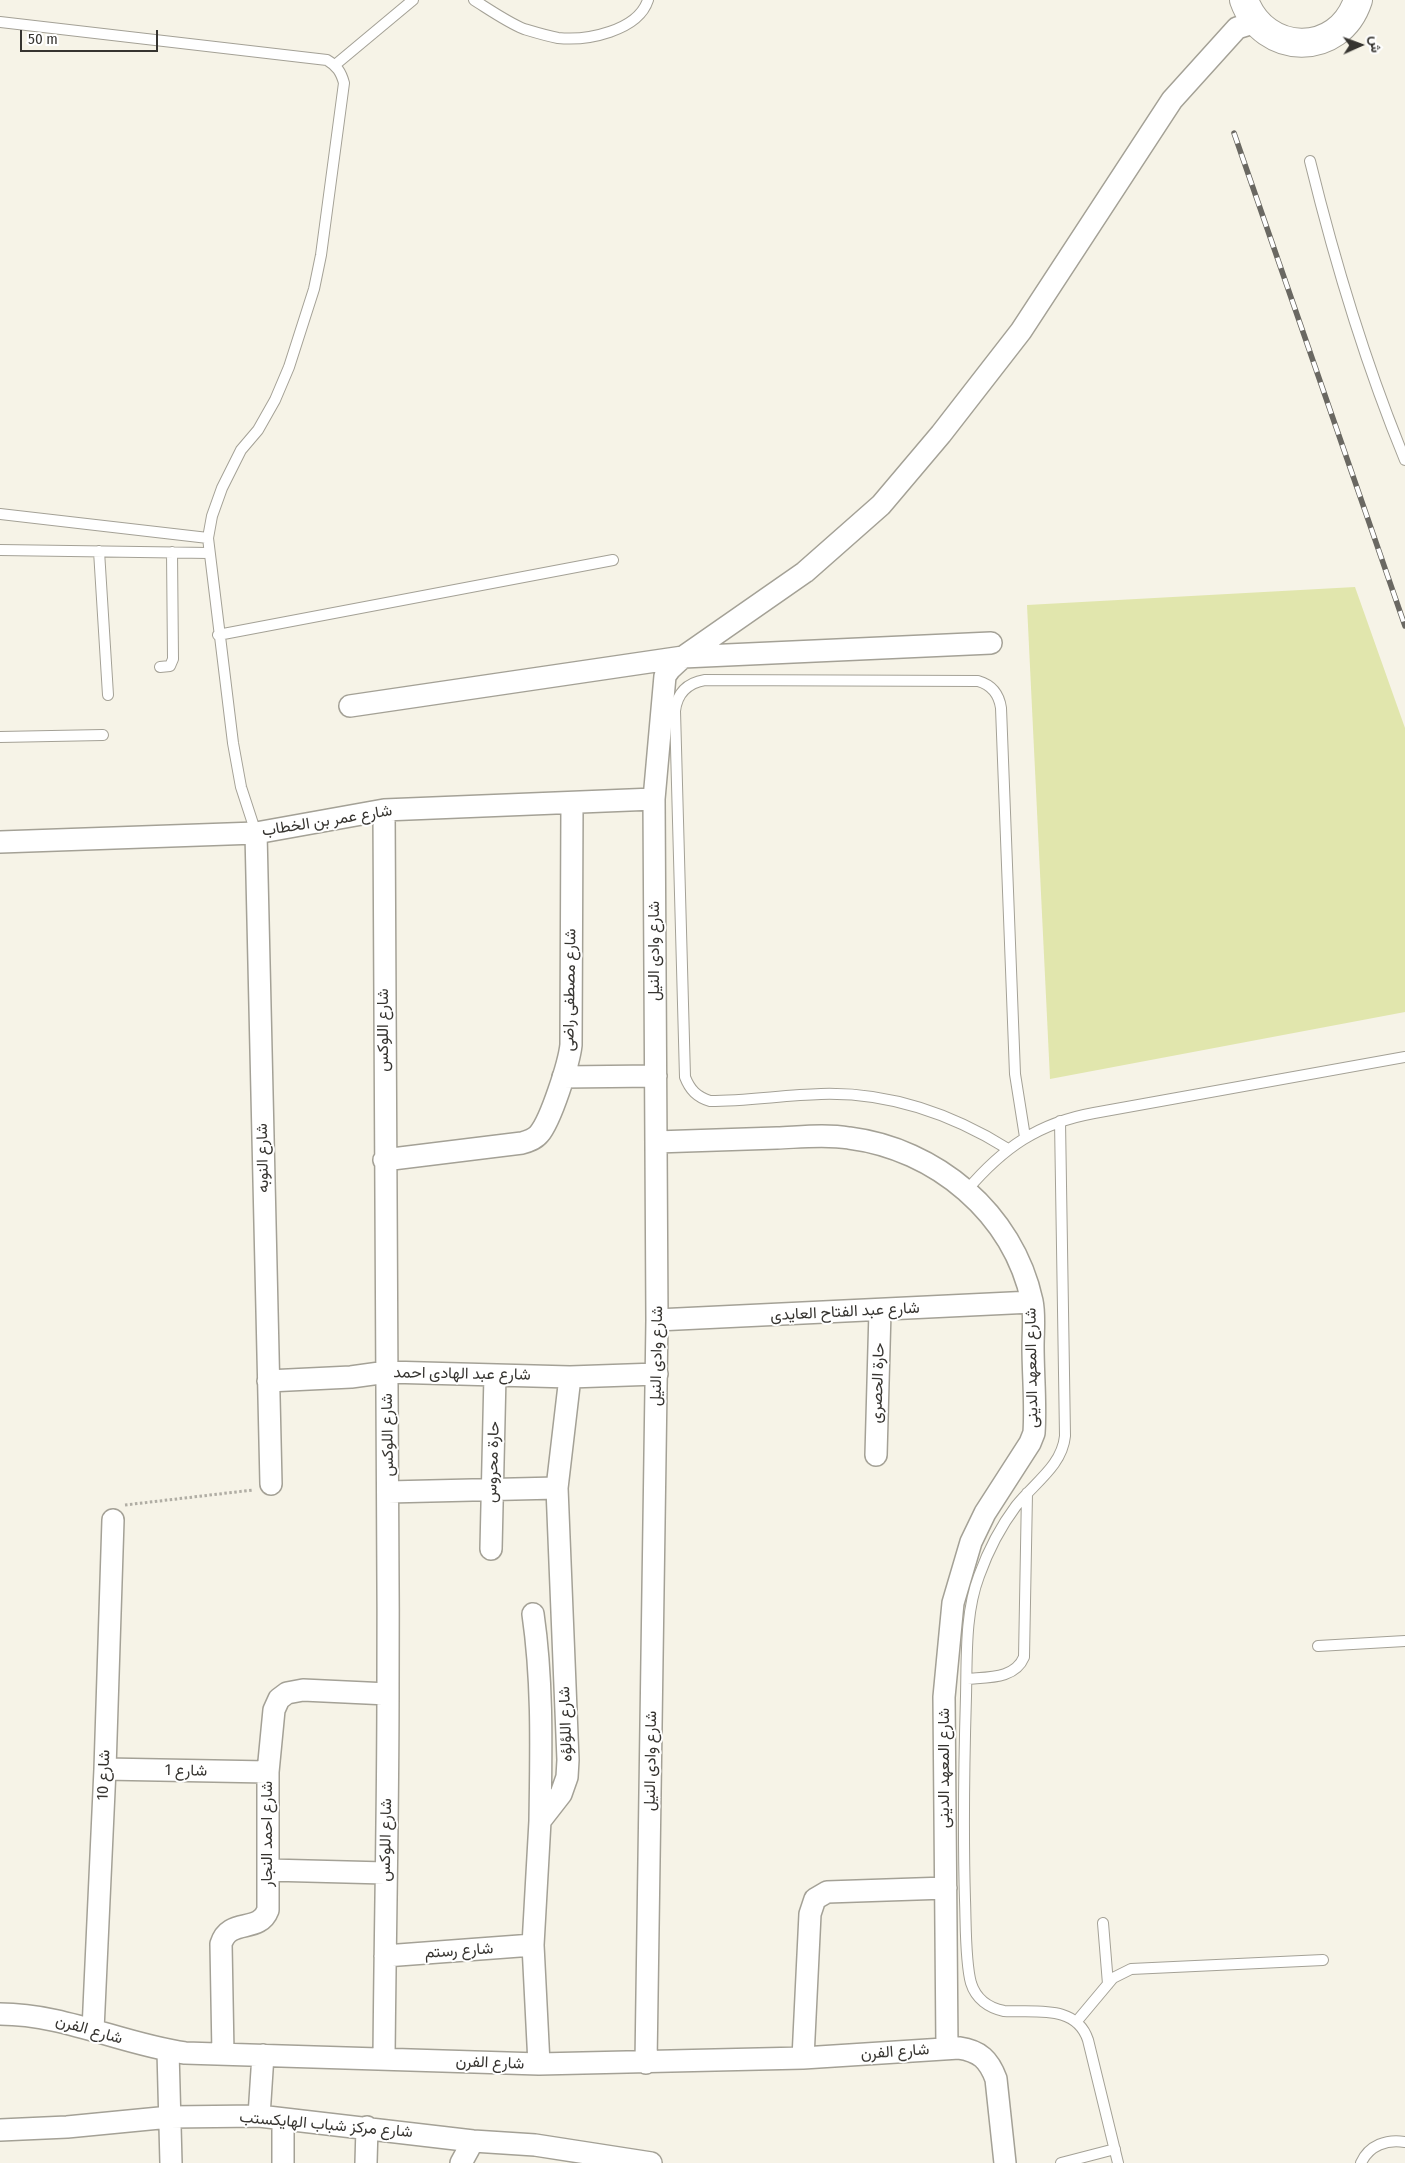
<!DOCTYPE html>
<html>
<head>
<meta charset="utf-8">
<style>
	body { margin:0 }
	#map { position:relative; width:1405px; height:2163px; overflow:hidden; background:#f6f3e7; font-family:"Fira Sans Condensed",Vazirmatn,sans-serif }
	canvas { display:block }
	.north { position:absolute; left:1335px; top:20px; width:50px; height:50px; -webkit-text-stroke:4px #fff; paint-order:stroke; rotate:88deg; font-size:14px; font-weight:700; line-height:20px; text-align:center; color:#363430 }
	.north::after { content:''; display:block; margin:auto; width:18px; height:22px; background:#363430; clip-path:polygon(50% 0,100% 100%,50% 72%,0 100%) }
	.scale { position:absolute; left:20px; top:30px; width:138px; height:22px; box-sizing:border-box; border:2px solid #363430; border-top:0; padding-left:6px; font-size:15px; line-height:18px; white-space:nowrap; color:#363430; -webkit-text-stroke:4px #fff; paint-order:stroke }
</style>
</head>
<body>
<div id="map">
<canvas width="1405" height="2163"></canvas>
<div class="north">ش</div>
<div class="scale">50 m</div>
</div>
<script>
const c = document.querySelector('canvas').getContext('2d');
c.lineJoin = 'round';
function fillPath(path, color) {
  c.fillStyle = color;
  c.fill(path, 'evenodd');
}
function strokePath(path, color, width, dash) {
  c.strokeStyle = color;
  c.lineWidth = width;
  c.lineCap = dash ? 'butt' : 'round';
  c.setLineDash(dash || []);
  c.stroke(path);
}
function drawText(font, color, halo, rows, align = 'center') {
  c.font = font + ' "Fira Sans Condensed",Vazirmatn,sans-serif';
  c.lineWidth = 4;
  c.setLineDash([]);
  c.textBaseline = 'middle';
  c.strokeStyle = halo;
  c.fillStyle = color;
  for (const [text, x, y, turn = 0] of rows) {
    c.save();
    c.translate(x, y);
    c.rotate((+turn || 0) * Math.PI / 180);
    c.textAlign = isNaN(turn) ? turn : align;
    if (halo) c.strokeText(text, 0, 0);
    c.fillText(text, 0, 0);
    c.restore();
  }
}
const green = new Path2D(`
	M1355,587L1405,728V1012L1050,1079L1027,605Z`);
const path = new Path2D(`
	M125,1505L253,1490`);
const lane = new Path2D(`
	M474,0C490,10 507,22 524,29C534,32 547,36 558,38C587,41 638,31 648,0
	M0,22L327,60C337,66 341,72 344,83L321,255L314,289L289,367L275,400L258,430L241,450L222,488L212,516L208,538L233,743L241,787L256,833
	M335,65L413,0
	M1310,161C1335,263 1365,363 1405,460
	M0,514L208,538
	M0,550L209,553
	M99,551L108,695
	M218,635L613,560
	M160,667L170,666L173,659L172,552
	M0,737L103,735
	M1060,1121L1065,1436C1062,1466 1034,1483 1016,1506C1001,1526 988,1551 979,1576C965,1613 967,1656 966,1696C964,1764 963,1832 965,1900C966,1924 965,1961 971,1983C976,1999 989,2008 1004,2011C1035,2013 1076,2004 1088,2040L1118,2163
	M1008,1149C950,1113 889,1092 821,1094C784,1095 747,1101 710,1101C697,1097 690,1090 685,1077L675,711C677,693 687,683 705,680L978,681C992,685 999,694 1001,708L1015,1074L1025,1137
	M967,1190C1003,1148 1038,1123 1094,1113L1405,1057
	M1318,1646L1405,1641
	M967,1679C988,1677 1015,1679 1024,1657L1027,1493
	M1103,1923L1108,1984
	M1077,2021L1113,1978L1131,1969L1323,1960
	M1061,2163L1115,2149
	M1361,2163C1369,2145 1387,2139 1405,2142`);
const street = new Path2D(`
	M350,706L683,657L805,572L881,505L941,434L1021,331L1172,100L1237,28L1256,22
	M384,810C384,1103 389,1396 388,1689C388,1812 385,1936 384,2059
	M256,833L271,1484
	M0,842L256,833L384,810L654,799
	M563,1077L656,1076
	M656,1142C697,1141 737,1139 777,1138C801,1137 826,1134 849,1138C936,1149 1013,1213 1032,1301C1035,1315 1033,1332 1033,1346C1033,1375 1036,1404 1034,1433L1030,1443L985,1513L971,1542L953,1603L944,1697L947,2048
	M384,1160L522,1143C529,1141 535,1139 539,1134C551,1120 569,1063 571,1045L572,803
	M657,1320L1032,1302
	M268,1381L351,1377L387,1372L570,1377L657,1374
	M876,1455L880,1311
	M388,1492L557,1488
	M491,1549L495,1375
	M533,1614C543,1683 541,1752 540,1821
	M105,1769L268,1772
	M269,1870L385,1873
	M385,1956L533,1945
	M0,2014C64,2014 122,2044 185,2053L539,2064L803,2058L959,2048C980,2051 989,2060 996,2079L1005,2163
	M93,2030L105,1769L113,1520
	M168,2051L171,2163
	M223,2054L221,1944C229,1917 259,1934 268,1910V1772L274,1710L279,1699L287,1693L303,1690L388,1694
	M803,2058L810,1914L815,1899L827,1892L946,1888
	M646,2063L657,1320L654,799L665,676L670,669L683,657L991,643
	M539,2064L533,1945L540,1821L561,1794L567,1777L568,1760L557,1488L570,1377
	M259,2116L263,2055
	M283,2119V2163
	M0,2130L67,2127L170,2117L259,2116L473,2141L535,2145L651,2163
	M366,2163L367,2127
	M461,2163L473,2141`);
const primary = new Path2D(`
	M1244,0C1264,56 1339,58 1358,0`);
const rail = new Path2D(`
	M1234,133L1405,626`);
const streetNames = [
	["شارع عمر بن الخطاب",327,821,-9],
	["شارع وادى النيل",655,951,-90],
	["شارع مصطفى راضى",570,990,-89],
	["شارع اللوكس",384,1030,-90],
	["شارع النوبه",263,1158,-91],
	["شارع عبد الفتاح العايدى",845,1312,-3],
	["شارع وادى النيل",657,1356,-89],
	["شارع المعهد الدينى",1032,1368,-91],
	["شارع عبد الهادى احمد",462,1374,1],
	["حارة الحصرى",878,1383,-88],
	["شارع اللوكس",388,1435,-91],
	["حارة محروس",493,1462,-88],
	["شارع اللؤلؤه",566,1724,-92],
	["شارع وادى النيل",651,1761,-89],
	["شارع المعهد الدينى",945,1768,-90],
	["شارع 1",186,1771,1],
	["شارع 10",104,1775,-88],
	["شارع احمد النجار",268,1834,-90],
	["شارع اللوكس",386,1840,-89],
	["شارع رستم",459,1951,-4],
	["شارع الفرن",89,2030,16],
	["شارع الفرن",895,2052,-4],
	["شارع الفرن",490,2063,2],
	["شارع مركز شباب الهايكستب",326,2125,5]
];
fillPath(green, '#e1e6ad');
strokePath(lane, '#a4a196', 12);
strokePath(street, '#a4a196', 24);
strokePath(primary, '#a4a196', 30);
strokePath(path, '#b0ada4', 3, [2.5, 2.5]);
strokePath(lane, '#fff', 10);
strokePath(street, '#fff', 21);
strokePath(primary, '#fff', 28);
strokePath(rail, '#6a6862', 5.5);
strokePath(rail, '#fff', 4, [11]);
drawText('16px', '#363430', '#fff', streetNames);
</script>
</body>
</html>
